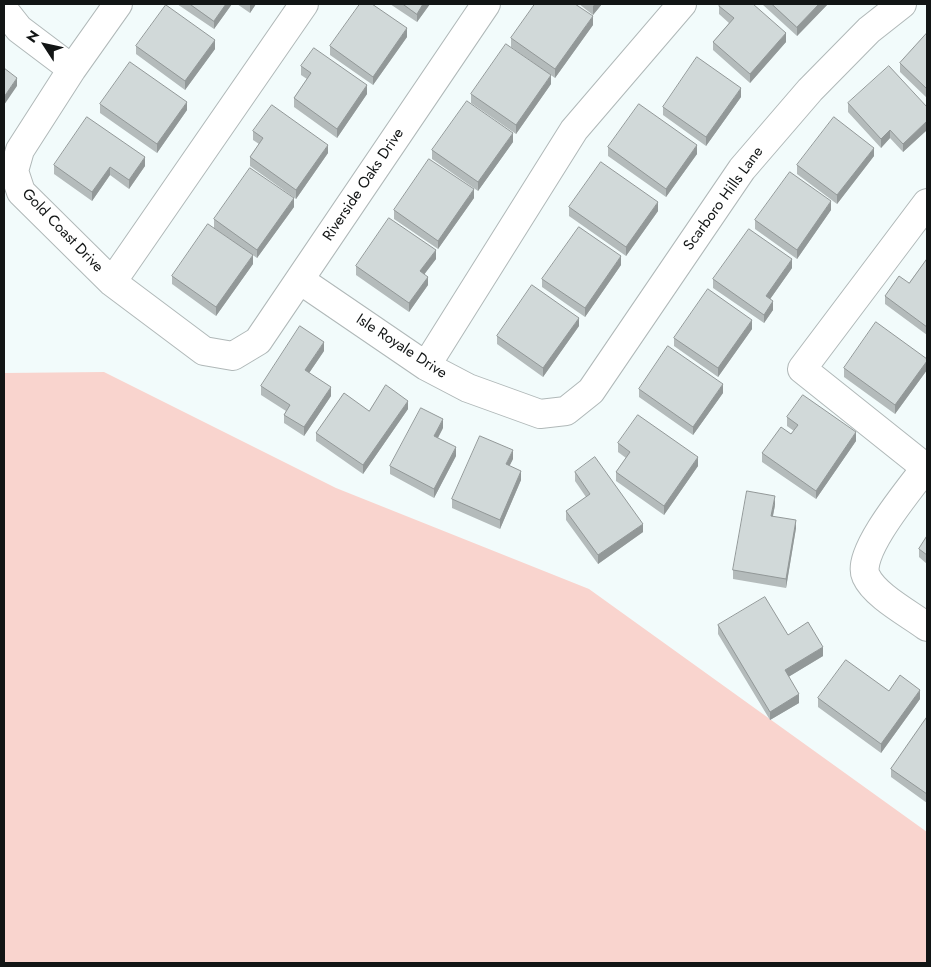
<!DOCTYPE html>
<html>
<head>
<meta charset="utf-8">
<style>
	body { margin:0 }
	#map { position:relative; width:931px; height:967px; overflow:hidden; background:#f2fbfb; font-family:Jost,sans-serif }
	canvas { display:block }
	.frame { position:absolute; inset:0; border:5px solid #121515; pointer-events:none }
	.north { position:absolute; left:20px; top:20px; width:50px; height:50px; -webkit-text-stroke:4px #fff; paint-order:stroke; rotate:305deg; font-size:14px; font-weight:700; line-height:20px; text-align:center; color:#121515 }
	.north::after { content:''; display:block; margin:auto; width:18px; height:22px; background:#121515; clip-path:polygon(50% 0,100% 100%,50% 72%,0 100%) }
</style>
</head>
<body>
<div id="map">
<canvas width="931" height="967"></canvas>
<div class="frame"></div>
<div class="north">N</div>
</div>
<script>
const c = document.querySelector('canvas').getContext('2d');
c.lineJoin = 'round';
function fillPath(path, color) {
  c.fillStyle = color;
  c.fill(path, 'evenodd');
}
function strokePath(path, color, width, dash) {
  c.strokeStyle = color;
  c.lineWidth = width;
  c.lineCap = dash ? 'butt' : 'round';
  c.setLineDash(dash || []);
  c.stroke(path);
}
function drawText(font, color, halo, rows, align = 'center') {
  c.font = font + ' Jost,sans-serif';
  c.lineWidth = 5;
  c.setLineDash([]);
  c.textBaseline = 'middle';
  c.strokeStyle = halo;
  c.fillStyle = color;
  for (const [text, x, y, turn = 0] of rows) {
    c.save();
    c.translate(x, y);
    c.rotate((+turn || 0) * Math.PI / 180);
    c.textAlign = isNaN(turn) ? turn : align;
    if (halo) c.strokeText(text, 0, 0);
    c.fillText(text, 0, 0);
    c.restore();
  }
}
const green = new Path2D(`
	M104,372L336,488L589,589L927,832V963H4V373Z`);
const minor = new Path2D(`
	M118,4L72,69L20,150L14,171L21,192L112,282L204,351L233,356L258,341L486,4
	M4,10L19,29L72,69
	M300,280L426,366L468,388L540,414L566,411L591,391L742,169L810,90L869,30L902,4
	M112,282L304,4
	M426,366L574,130L682,4
	M927,466C913,485 855,553 866,576C875,596 910,614 927,627
	M926,468L802,369L927,203`);
const wall = new Path2D(`
	M177,4H232L214,29Z
	M237,4H256L250,13Z
	M390,4H430L417,22Z
	M579,4H602L593,15Z
	M762,4H828L797,36Z
	M719,6L786,42L750,83L713,50V42L729,23L719,14Z
	M593,25L555,78L511,47V38Z
	M927,33V98L900,72V63Z
	M407,37L373,85L330,55V46Z
	M136,46L215,49L185,90L136,54Z
	M301,66L367,94L337,138L294,107V98L307,79L301,75Z
	M551,84L516,134L471,103V94Z
	M741,97L706,146L663,115V107Z
	M848,103L927,107V130L903,152L890,138L881,148L848,112Z
	M100,104L187,110L157,153L100,113Z
	M253,131L328,153L296,199L250,166V157L259,144L253,140Z
	M513,142L478,191L432,159V150Z
	M608,147L697,154L666,197L608,156Z
	M874,156L837,204L797,174V165Z
	M54,165L145,166L129,189L110,175L92,201L54,174Z
	M474,198L438,249L394,219V210Z
	M294,207L257,258L214,228V219Z
	M569,207L658,211L626,256L569,216Z
	M831,210L797,259L755,229V220Z
	M436,259L424,274L428,285L409,312L356,275V266Z
	M927,259V335L885,304V296L909,283Z
	M253,264L216,316L172,284V276Z
	M621,265L585,317L542,287V279Z
	M792,268L770,299L773,310L764,323L713,288V279Z
	M579,326L543,377L497,344V336Z
	M752,329L718,377L674,346V338Z
	M324,351L309,373L331,396L304,436L284,423V415L286,411L261,395V386Z
	M927,359V370L895,414L844,377V368Z
	M639,389L723,393L693,435L639,397Z
	M408,409L363,474L316,441V433L369,411Z
	M787,417L856,441L816,499L762,462V453L791,434L794,431L787,426Z
	M443,428L438,438L456,456L434,498L390,474V466Z
	M618,443L698,466L664,515L616,481V472L626,458L618,452Z
	M513,459L509,466L521,480L500,529L452,508V499Z
	M575,472L643,532L598,564L566,520V511L586,497L575,481Z
	M775,505L773,516L796,528L786,588L733,579V570Z
	M927,536V564L919,557V549Z
	M718,625L788,635L823,656L788,677L799,703L770,720L718,634Z
	M889,691L920,699L881,753L818,707V698Z
	M927,717V803L891,777V769Z`);
const shadedWall = new Path2D(`
	M226,4H232L214,29V21Z
	M250,4H256L250,13Z
	M423,4H430L417,22V14Z
	M595,4H602L593,15V6Z
	M819,4H828L797,36V27Z
	M593,16V25L555,78V69Z
	M407,28V37L373,85V77Z
	M786,33V42L750,83V74Z
	M215,40V49L185,90V81Z
	M551,75V84L516,134V125Z
	M17,78V86L4,105V97Z
	M367,85V94L337,138V129Z
	M741,88V97L706,146V137Z
	M187,102V110L157,153V144Z
	M927,121V130L903,152V144Z
	M890,130V138L881,148V139Z
	M513,133V142L478,191V182Z
	M328,145V153L296,199V190Z
	M697,145V154L666,197V189Z
	M874,148V156L837,204V195Z
	M145,157V166L129,189V180Z
	M110,167V175L92,201V192Z
	M474,189V198L438,249V241Z
	M294,198V207L257,258V250Z
	M831,201V210L797,259V250Z
	M658,202V211L626,256V247Z
	M436,250V259L420,280V271Z
	M253,255V264L216,316V307Z
	M621,256V265L585,317V308Z
	M792,259V268L766,305V296Z
	M428,277V285L409,312V303Z
	M773,301V310L764,323V315Z
	M579,318V326L543,377V368Z
	M752,320V329L718,377V368Z
	M324,342V351L305,379V370Z
	M927,361V370L895,414V405Z
	M723,384V393L693,435V427Z
	M331,387V396L304,436V427Z
	M408,401V409L363,474V465Z
	M443,419V428L434,445V436Z
	M856,432V441L816,499V491Z
	M456,447V456L434,498V489Z
	M513,450V459L506,473V464Z
	M698,457V466L664,515V506Z
	M521,471V480L500,529V520Z
	M775,496V505L771,525V516Z
	M796,520V528L786,588V579Z
	M643,524V532L598,564V555Z
	M823,647V656L785,679V670Z
	M920,690V699L881,753V744Z
	M799,694V703L770,720V712Z`);
const building = new Path2D(`
	M190,4H226L214,21Z
	M360,4H372L407,28L373,77L330,46Z
	M403,4H423L417,14Z
	M535,4H575L593,16L555,69L511,38Z
	M721,4H753L786,33L750,74L713,42L734,18L719,6Z
	M772,4H819L797,27Z
	M166,5L215,40L185,81L136,46Z
	M927,33V89L900,63Z
	M506,44L551,75L516,125L471,94Z
	M314,48L367,85L337,129L294,98L311,73L301,66Z
	M697,57L741,88L706,137L663,107Z
	M130,62L187,102L157,144L100,104Z
	M889,66L927,107V121L903,144L890,130L881,139L848,103Z
	M4,68L17,78L4,97Z
	M467,101L513,133L478,182L432,150Z
	M639,104L697,145L666,189L608,147Z
	M272,105L328,145L296,190L250,157L263,138L253,131Z
	M87,117L145,157L129,180L110,167L92,192L54,165Z
	M834,117L874,148L837,195L797,165Z
	M429,159L474,189L438,241L394,210Z
	M601,162L658,202L626,247L569,207Z
	M250,168L294,198L257,250L214,219Z
	M790,172L831,201L797,250L755,220Z
	M389,218L436,250L420,271L428,277L409,303L356,266Z
	M208,224L253,255L216,307L172,276Z
	M579,227L621,256L585,308L542,279Z
	M749,229L792,259L766,296L773,301L764,315L713,279Z
	M927,259V327L885,296L899,276L909,283Z
	M532,285L579,318L543,368L497,336Z
	M708,289L752,320L718,368L674,338Z
	M876,322L927,359V361L895,405L844,368Z
	M300,326L324,342L305,370L331,387L304,427L284,415L290,405L261,386Z
	M668,346L723,384L693,427L639,389Z
	M386,385L408,401L363,465L316,433L344,393L369,411Z
	M803,395L856,432L816,491L762,453L781,427L791,434L798,425L787,417Z
	M421,408L443,419L434,436L456,447L434,489L390,466Z
	M638,415L698,457L664,506L616,472L630,452L618,443Z
	M480,436L513,450L506,464L521,471L500,520L452,499Z
	M595,457L643,524L598,555L566,511L590,494L575,472Z
	M747,491L775,496L771,516L796,520L786,579L733,570Z
	M927,536V555L919,549Z
	M765,597L788,635L808,622L823,647L785,670L799,694L770,712L718,625Z
	M846,660L889,691L900,675L920,690L881,744L818,698Z
	M927,717V794L891,769Z`);
const streetNames = [
	["Riverside Oaks Drive",364,185,-56],
	["Scarboro Hills Lane",724,199,-54],
	["Gold Coast Drive",62,231,46],
	["Isle Royale Drive",401,347,33]
];
fillPath(green, '#f9d4ce');
strokePath(minor, '#b0b8b8', 30);
strokePath(minor, '#fff', 28);
fillPath(wall, '#b4bbbb');
fillPath(shadedWall, '#929898');
fillPath(building, '#d1d9d9');
strokePath(building, '#929898', 1);
drawText('15px', '#121515', '#fff', streetNames);
</script>
</body>
</html>
